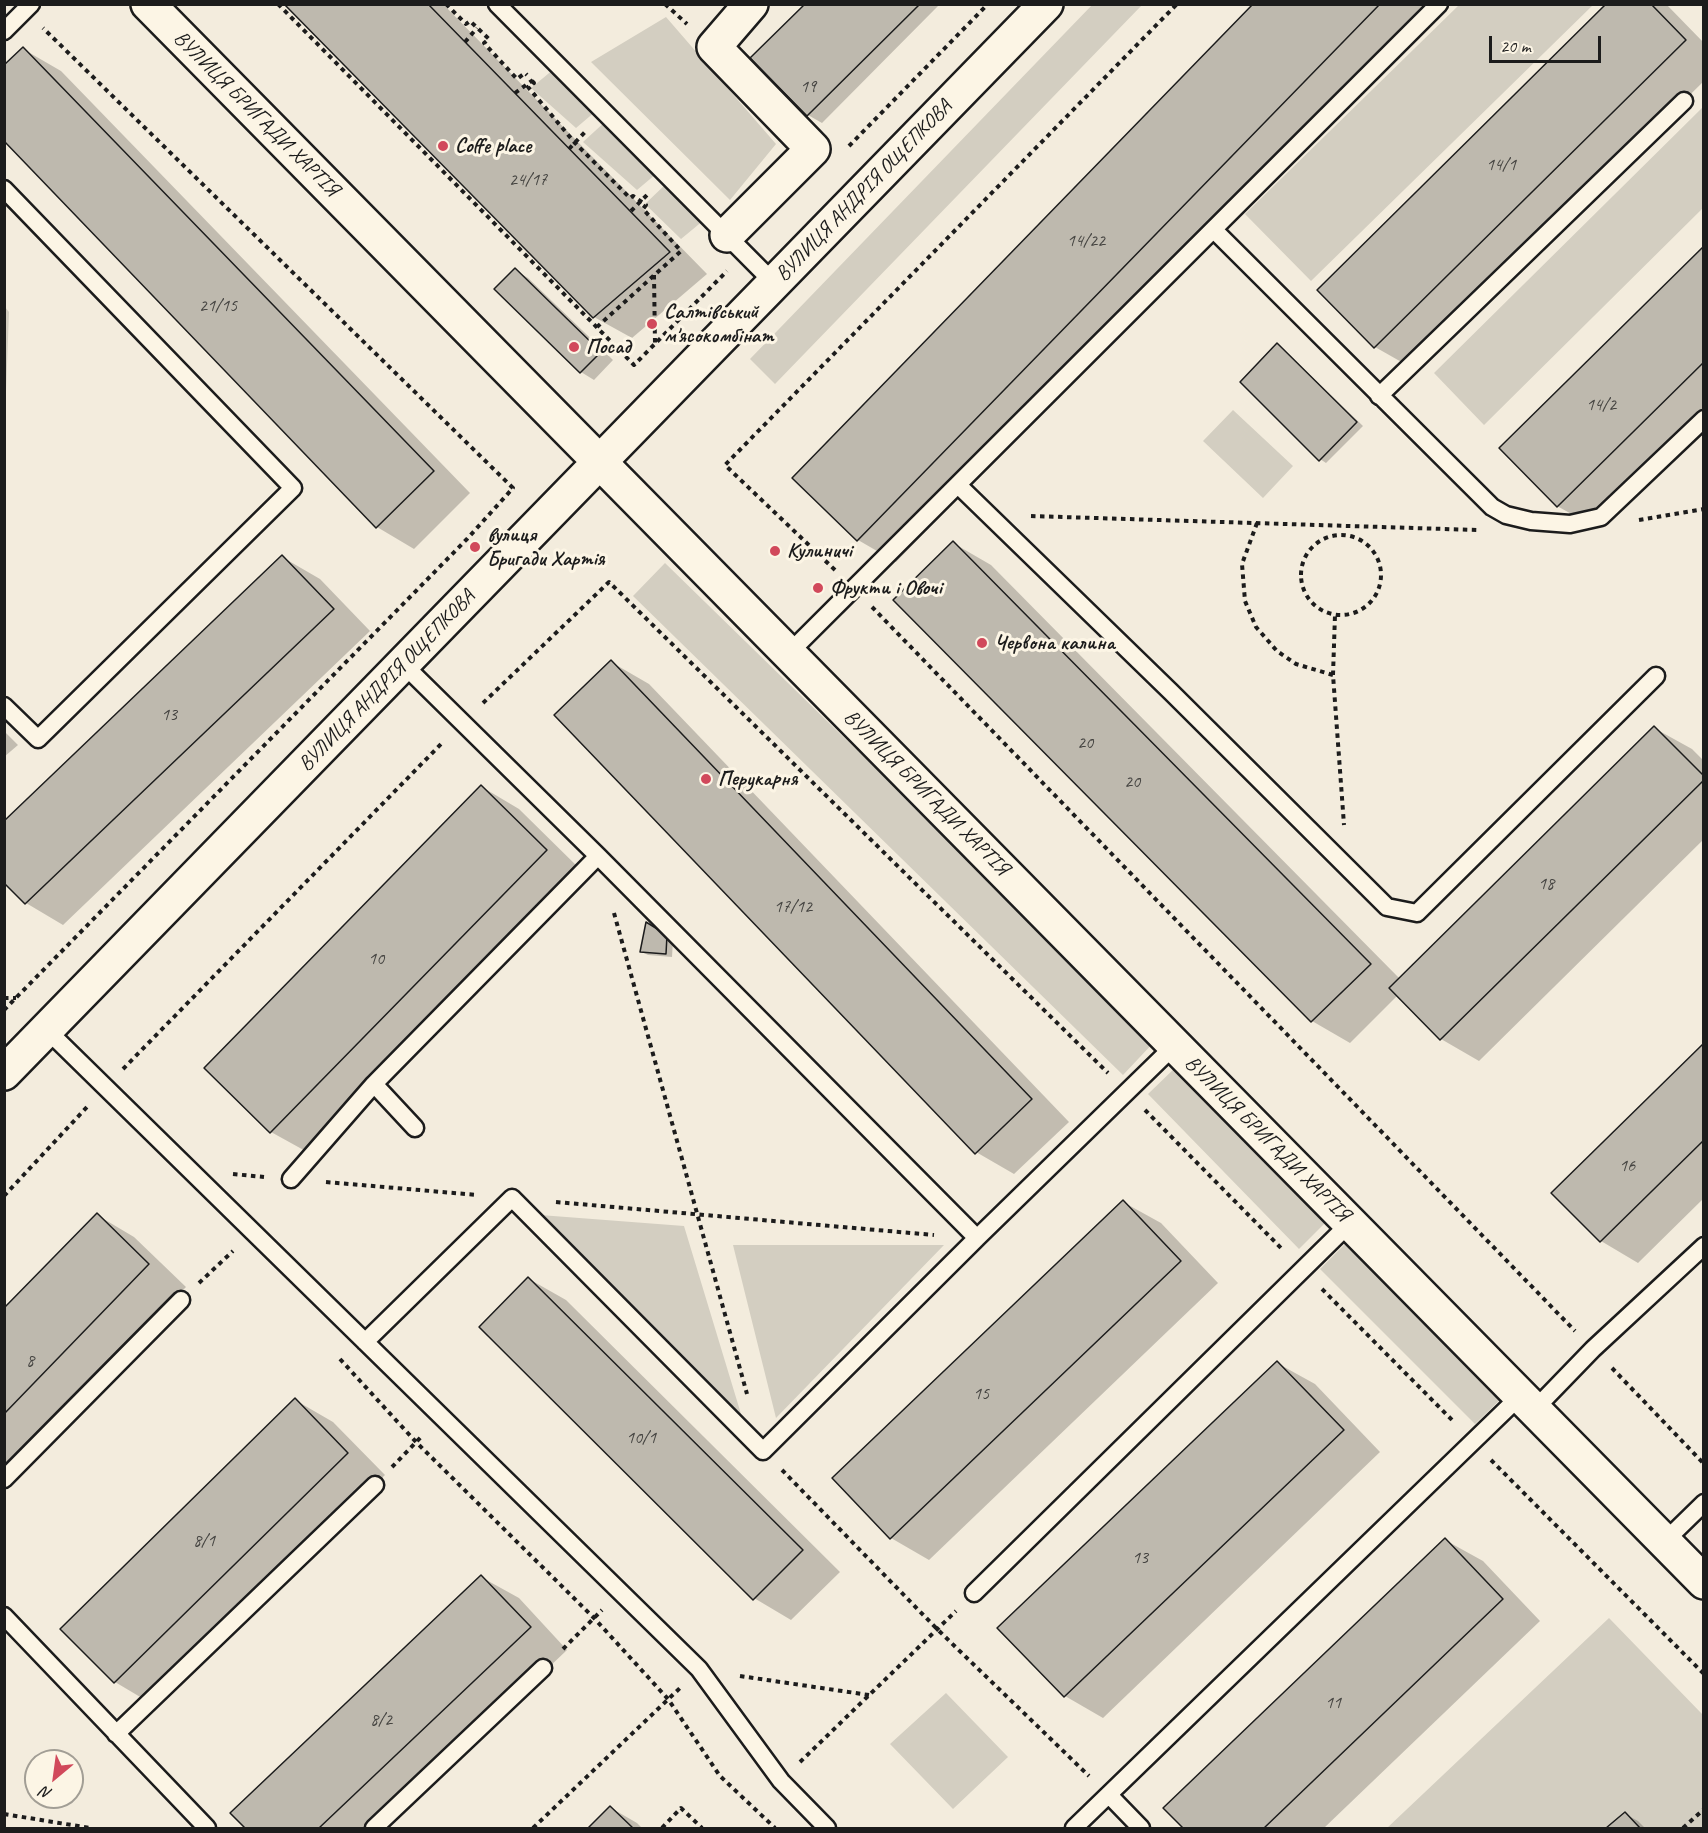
<!DOCTYPE html>
<html>
<head>
<meta charset="utf-8">
<style>
	body { margin:0 }
	#map { position:relative; width:1708px; height:1833px; overflow:hidden; background:#f3ecdd; font-family:Caveat,sans-serif }
	canvas { display:block }
	.frame { position:absolute; inset:0; border:6px solid #1c1c1c; pointer-events:none }
	.north { position:absolute; left:24px; top:1749px; width:60px; height:60px; box-sizing:border-box; background:#fcf5e5; border:2px solid #a29e95; border-radius:50%; rotate:209deg; font-size:16px; font-weight:700; line-height:24px; text-align:center; color:#1c1c1c }
	.north::after { content:''; display:block; margin:auto; width:21px; height:27px; background:#d1495b; clip-path:polygon(50% 0,100% 100%,50% 72%,0 100%) }
	.scale { position:absolute; left:1489px; top:36px; width:112px; height:27px; box-sizing:border-box; border:3px solid #1c1c1c; border-top:0; padding-left:8px; font-size:18px; line-height:21px; white-space:nowrap; color:#1c1c1c; -webkit-text-stroke:4px #fcf5e5; paint-order:stroke }
</style>
</head>
<body>
<div id="map">
<canvas width="1708" height="1833"></canvas>
<div class="frame"></div>
<div class="north">N</div>
<div class="scale">20 m</div>
</div>
<script>
const c = document.querySelector('canvas').getContext('2d');
c.lineJoin = 'round';
function fillPath(path, color) {
  c.fillStyle = color;
  c.fill(path, 'evenodd');
}
function strokePath(path, color, width, dash) {
  c.strokeStyle = color;
  c.lineWidth = width;
  c.lineCap = dash ? 'butt' : 'round';
  c.setLineDash(dash || []);
  c.stroke(path);
}
function drawText(font, color, halo, rows, align = 'center') {
  c.font = font + ' Caveat,sans-serif';
  c.lineWidth = 6;
  c.setLineDash([]);
  c.textBaseline = 'middle';
  c.strokeStyle = halo;
  c.fillStyle = color;
  for (const [text, x, y, turn = 0] of rows) {
    c.save();
    c.translate(x, y);
    c.rotate((+turn || 0) * Math.PI / 180);
    c.textAlign = isNaN(turn) ? turn : align;
    if (halo) c.strokeText(text, 0, 0);
    c.fillText(text, 0, 0);
    c.restore();
  }
}
const green = new Path2D(`
	M1093,4L1142,5L775,384L750,359Z
	M1459,5H1593L1311,281L1245,214Z
	M666,17L776,144L730,200L591,62Z
	M554,69L596,111L576,128L531,88Z
	M1703,107V208L1484,425L1434,373Z
	M607,120L656,174L637,190L583,142Z
	M667,183L704,220L681,239L645,204Z
	M5,307L9,312L5,418Z
	M1233,410L1293,466L1263,498L1203,441Z
	M665,563L1155,1041L1123,1075L633,596Z
	M1177,1066L1329,1219L1299,1249L1148,1094Z
	M540,1215L684,1226L741,1414Z
	M1350,1239L1505,1395L1475,1424L1320,1269Z
	M733,1245H944L776,1418Z
	M1609,1618L1703,1715V1828H1387Z
	M946,1693L1008,1757L953,1809L890,1744Z`);
const shadow = new Path2D(`
	M286,4H443L707,274L632,338L594,317Z
	M807,4H940L822,123L808,115L753,58Z
	M1255,4H1439L896,562L858,540Z
	M1608,4L1667,5L1704,43V81L1412,368L1375,347Z
	M23,49L61,71L470,493L414,549L377,527Z
	M1704,249V420L1595,527L1557,506Z
	M515,270L528,278L613,360L594,380L581,372L496,289Z
	M1277,345L1283,349L1363,426L1326,463L1320,459Z
	M953,543L991,565L1400,979L1654,728L1692,749L1704,761V839L1479,1061L1441,1039L1398,995L1350,1043L1312,1021L895,600Z
	M282,557L320,579L370,631L63,925L26,903L4,881Z
	M611,662L649,684L1069,1122L1014,1174L976,1152Z
	M4,731L18,745L4,757Z
	M482,787L519,809L584,873L309,1153L271,1132Z
	M647,924L673,940L672,957L648,955L642,952Z
	M1704,1045V1198L1638,1263L1601,1241Z
	M1123,1202L1161,1223L1218,1283L929,1560L891,1538Z
	M97,1215L134,1237L186,1287L4,1474V1310Z
	M529,1279L566,1300L840,1572L791,1620L754,1598Z
	M1277,1363L1315,1384L1380,1452L1103,1718L1065,1696L999,1628Z
	M295,1400L333,1422L385,1475L152,1704L115,1682Z
	M1445,1540L1483,1561L1540,1621L1324,1828H1185L1165,1808Z
	M481,1577L519,1598L567,1650L380,1828H247L233,1813Z
	M611,1808L637,1823L642,1828H590Z
	M1625,1814L1638,1821L1645,1828H1609Z`);
const building = new Path2D(`
	M284,4H428L670,252L593,318Z
	M805,4H920L807,116L750,58Z
	M1253,4H1380L857,541L792,478Z
	M1606,4H1651L1686,40L1374,348L1317,290Z
	M23,47L434,471L376,528L4,141V65Z
	M1704,246V362L1557,507L1499,448Z
	M515,268L601,352L580,373L494,289Z
	M1277,343L1357,422L1319,461L1240,382Z
	M953,541L1371,964L1311,1022L893,600Z
	M282,555L334,609L25,904L4,883V821Z
	M611,660L1032,1099L975,1154L554,715Z
	M1654,726L1704,776V780L1440,1040L1389,988Z
	M481,785L547,850L270,1133L204,1068Z
	M646,922L667,935L666,954L640,952Z
	M1704,1043V1140L1600,1242L1551,1193Z
	M1123,1200L1181,1261L890,1539L832,1478Z
	M97,1213L149,1264L4,1414V1308Z
	M528,1277L803,1550L753,1600L479,1327Z
	M1277,1361L1344,1430L1064,1697L997,1628Z
	M295,1398L348,1453L114,1683L60,1629Z
	M1445,1538L1503,1599L1264,1828H1183L1163,1808Z
	M481,1575L531,1627L319,1828H245L230,1813Z
	M610,1806L633,1828H588Z
	M1625,1812L1640,1828H1606Z`);
const path = new Path2D(`
	M278,4L634,365L727,271
	M446,4L466,24L470,21L489,39L484,43L517,79L525,73L527,75
	M665,4L687,24
	M465,42L477,28
	M532,81L534,83L528,87L575,143L630,198L633,196L646,205L643,209L681,251L597,327
	M515,93L533,80
	M849,146L988,4
	M569,149L585,132
	M631,211L647,195
	M654,275L655,344
	M1031,516L1477,530
	M1639,520L1704,509
	M1257,523L1242,564L1245,601L1256,627L1277,651L1296,664L1333,675L1344,825
	M1301 575a40 40 0 1 1 80 0a40 40 0 1 1-80 0Z
	M835,570L725,465L1177,4
	M872,607L1575,1331
	M1333,675L1335,615
	M483,703L609,582L1108,1073
	M614,913L747,1394
	M4,998H16
	M4,1010L467,539L513,488L43,28
	M123,1069L443,742
	M1145,1110L1283,1250
	M233,1174L264,1177
	M326,1182L477,1195
	M4,1196L87,1107
	M556,1202L934,1235
	M199,1283L233,1251
	M1322,1289L1454,1422
	M340,1359L416,1442L594,1618L668,1699L720,1776L775,1828
	M1612,1368L1704,1464
	M1491,1460L1704,1674
	M392,1467L422,1436
	M782,1470L937,1629L1089,1776
	M563,1649L602,1610
	M740,1676L869,1695
	M800,1762L956,1611
	M4,1814L90,1828
	M533,1828L680,1688
	M662,1828L681,1808L702,1828
	M1683,1828L1704,1809`);
const lane = new Path2D(`
	M497,4L774,283
	M4,31L31,4
	M4,189L293,488L38,739L4,706
	M1214,230L1492,507L1506,515L1531,521L1570,524L1601,517L1704,419
	M1379,396L1684,101
	M958,485L1171,692L1387,907L1417,913L1656,676
	M788,654L1439,4
	M403,664L598,856L977,1238L1175,1045
	M47,1030L699,1669L781,1781L827,1828
	M374,1084L415,1128
	M291,1179L374,1084L598,856
	M365,1342L512,1198L763,1451L977,1238
	M1534,1410L1593,1349L1704,1246
	M4,1479L181,1300
	M1664,1542L1704,1503
	M974,1593L1350,1223
	M4,1616L207,1828
	M116,1734L375,1485
	M1109,1795L1141,1828
	M374,1828L543,1668
	M1074,1828L1520,1396`);
const street = new Path2D(`
	M727,235L813,149L714,47L751,4`);
const secondary = new Path2D(`
	M148,4L1704,1582
	M4,1073L1046,4`);
const markers = [
	[443,146,6,"#d1495b"],
	[652,324,6,"#d1495b"],
	[574,347,6,"#d1495b"],
	[475,547,6,"#d1495b"],
	[775,551,6,"#d1495b"],
	[818,588,6,"#d1495b"],
	[982,643,6,"#d1495b"],
	[706,779,6,"#d1495b"]
];
const numberNames = [
	["19",808,87],
	["14/1",1501,165],
	["24/17",528,180],
	["14/22",1086,241],
	["21/15",218,306],
	["14/2",1601,405],
	["13",169,715],
	["20",1085,743],
	["20",1132,782],
	["18",1546,884],
	["17/12",793,907],
	["10",376,959],
	["16",1627,1166],
	["8",30,1361],
	["15",981,1394],
	["10/1",641,1438],
	["8/1",204,1541],
	["13",1140,1558],
	["11",1333,1703],
	["8/2",381,1720]
];
const streetNames = [
	["ВУЛИЦЯ БРИГАДИ ХАРТІЯ",256,114,45],
	["ВУЛИЦЯ АНДРІЯ ОЩЕПКОВА",864,191,-46],
	["ВУЛИЦЯ АНДРІЯ ОЩЕПКОВА",387,681,-46],
	["ВУЛИЦЯ БРИГАДИ ХАРТІЯ",926,793,45],
	["ВУЛИЦЯ БРИГАДИ ХАРТІЯ",1267,1139,45]
];
const poiNames = [
	["Coffe place",455,146],
	["Салтівський",664,312],
	["м'ясокомбінат",664,336],
	["Посад",586,347],
	["вулиця",487,535],
	["Бригади Хартія",487,559],
	["Кулиничі",787,551],
	["Фрукти і Овочі",830,588],
	["Червона калина",994,643],
	["Перукарня",718,779]
];
fillPath(green, '#d3cec1');
fillPath(shadow, '#0003');
fillPath(building, '#beb9ae');
strokePath(building, '#1c1c1c', 1.5);
strokePath(lane, '#1c1c1c', 21);
strokePath(street, '#1c1c1c', 38);
strokePath(secondary, '#1c1c1c', 38);
strokePath(path, '#1c1c1c', 4, [4.5, 4.5]);
strokePath(lane, '#fcf5e5', 16);
strokePath(street, '#fcf5e5', 33);
strokePath(secondary, '#fcf5e5', 33);
for (const [x, y, r, color] of markers) {
  const dot = new Path2D();
  dot.arc(x, y, r, 0, 2 * Math.PI);
  c.fillStyle = color;
  c.fill(dot);
  strokePath(dot, '#fcf5e5', 2);
}
drawText('18px', '#444340', null, numberNames);
drawText('21px', '#1c1c1c', '#fcf5e5', streetNames);
drawText('bold 21px', '#1c1c1c', '#fcf5e5', poiNames, 'left');
</script>
</body>
</html>
